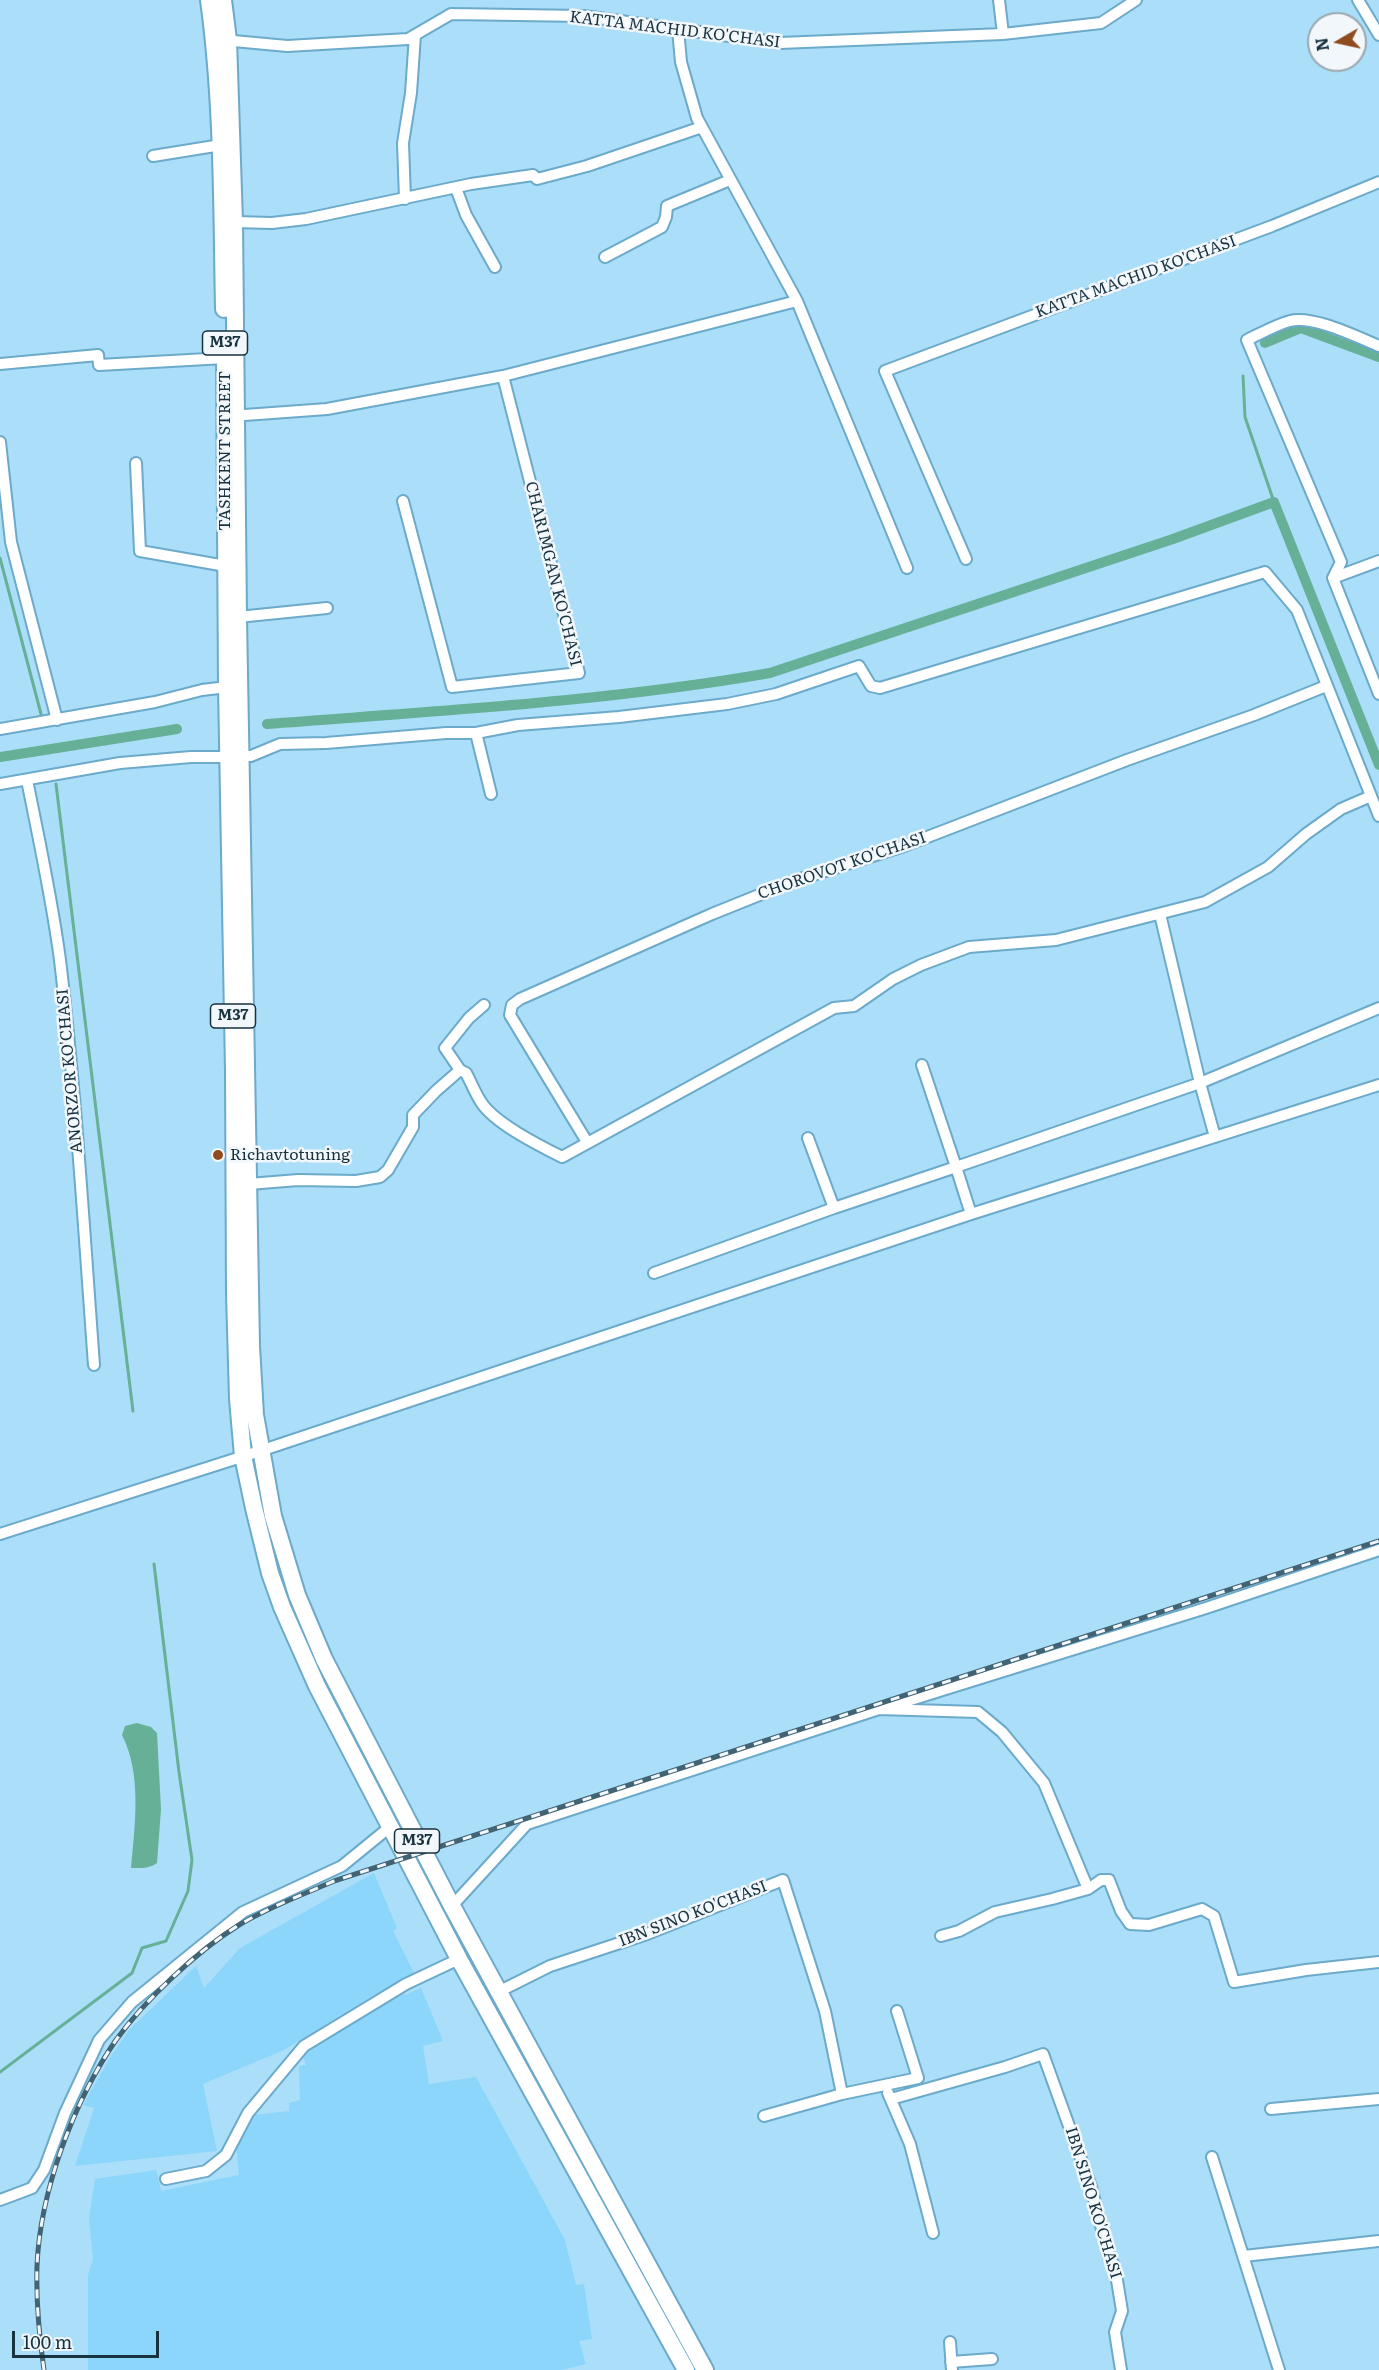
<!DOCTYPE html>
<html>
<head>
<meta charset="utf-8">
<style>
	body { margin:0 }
	#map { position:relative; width:1379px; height:2370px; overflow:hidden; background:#abdef8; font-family:Literata,serif }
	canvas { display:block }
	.north { position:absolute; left:1307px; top:12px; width:60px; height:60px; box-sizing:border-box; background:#f1f7fb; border:2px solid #9aa8b0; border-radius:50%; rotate:261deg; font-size:16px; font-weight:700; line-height:24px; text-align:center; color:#18323f }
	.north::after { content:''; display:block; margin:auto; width:21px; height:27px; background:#904c1f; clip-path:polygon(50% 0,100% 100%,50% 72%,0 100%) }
	.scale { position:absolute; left:12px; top:2331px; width:147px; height:27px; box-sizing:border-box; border:3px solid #18323f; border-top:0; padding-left:8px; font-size:18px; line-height:21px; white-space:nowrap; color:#18323f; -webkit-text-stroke:4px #f1f7fb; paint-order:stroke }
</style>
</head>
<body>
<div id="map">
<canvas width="1379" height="2370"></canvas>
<div class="north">N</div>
<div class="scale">100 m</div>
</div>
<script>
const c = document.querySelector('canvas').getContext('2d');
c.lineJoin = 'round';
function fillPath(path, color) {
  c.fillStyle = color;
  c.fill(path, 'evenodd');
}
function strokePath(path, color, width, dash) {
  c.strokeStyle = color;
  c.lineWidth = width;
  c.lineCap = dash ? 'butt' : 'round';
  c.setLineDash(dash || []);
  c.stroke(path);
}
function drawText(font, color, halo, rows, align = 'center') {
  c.font = font + ' Literata,serif';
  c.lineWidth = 5;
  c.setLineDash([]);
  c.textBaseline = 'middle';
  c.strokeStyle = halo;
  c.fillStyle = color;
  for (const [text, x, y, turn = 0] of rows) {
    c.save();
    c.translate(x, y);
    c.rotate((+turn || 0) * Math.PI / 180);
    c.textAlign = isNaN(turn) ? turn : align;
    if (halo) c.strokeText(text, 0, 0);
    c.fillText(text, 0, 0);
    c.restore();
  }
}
const built = new Path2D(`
	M374,1873L397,1928L393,1931L414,1973L370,1997L284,2050L203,2084L217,2151L75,2166L94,2108L83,2105L111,2056L129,2030L196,1966L204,1988L240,1948Z
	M421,1988L443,2041L423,2046L429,2084L476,2077L565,2240L576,2285L584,2284L592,2339L579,2341L586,2364L562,2370H88V2275L93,2259L89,2218L95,2179L156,2170L161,2191L239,2175L236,2143L252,2115L289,2111V2103L300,2100L299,2066L306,2065L303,2056L324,2039L400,1991L405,1995Z`);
const water = new Path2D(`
	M137,1723L151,1727L157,1733L161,1809L157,1863C149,1869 140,1868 131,1868C135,1825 142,1774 122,1735L125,1726Z`);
const stream = new Path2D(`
	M1243,376L1245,417L1274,502
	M0,558L41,714
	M56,784L133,1411
	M0,2072L132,1973L142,1948L166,1941L188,1891L192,1860L179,1772L154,1564`);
const canal = new Path2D(`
	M1265,343L1301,328L1379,357
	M267,724C435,711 604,702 770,673L1173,539L1274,502L1379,765
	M0,757L177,729`);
const minor = new Path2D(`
	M999,0L1003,34
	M1358,0L1379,35
	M678,29L681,62L697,118L797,301L907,568
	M223,40L287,46L408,39L451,14L584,16L780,43L1003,34L1101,23L1136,0
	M153,156L221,145
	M456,188L466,215L495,267
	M405,199L403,143L411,93L415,35
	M234,222L272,223L306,219L471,184L533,175L537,179L587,166L702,127
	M605,257L662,227L666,217L667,206L730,180
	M1379,346C1357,337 1313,315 1290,321C1275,325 1260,334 1247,340L1341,562L1333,578L1379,694
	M0,364L98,355L99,365L225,358
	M231,416L327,409L503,376L797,301
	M0,442L11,542L57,720
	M136,463L140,551L226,566
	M403,501L452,687L579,673L503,376
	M966,559L885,371L1272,226L1379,182
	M1333,578L1379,561
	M238,617L327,608
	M0,729L155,702L202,690L227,687
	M476,733L491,794
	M241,756H251L280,744L326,743L446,733H476L518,725L619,717L727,704L776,694L859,666L871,686L880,688L1265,572L1297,610L1379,816
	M27,780C39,840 52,899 60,960C76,1094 84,1230 94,1365
	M0,784L120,763L191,757H228
	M1160,914L1200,1083L1215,1137
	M922,1065L956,1167L1200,1083L1379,1008
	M460,1070L445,1048L469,1018L484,1005
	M808,1138L834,1208L956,1167L971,1214
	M587,1142L510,1015L512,1005L520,999L712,914L794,881L904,846L1127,760L1254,715L1326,686
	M249,1184L298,1180L356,1181L380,1177L388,1170L413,1127V1115L436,1091L460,1070L466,1073C471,1082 475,1093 481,1102C494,1123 540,1146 562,1157L834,1008L854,1006L893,979L921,965L969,947L1056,940L1205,902L1268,867L1306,834L1341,809L1371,796
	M654,1273L834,1208
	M0,1534L260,1451L971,1214L1379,1085
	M888,1707L1206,1608L1379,1550
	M452,1906L527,1824L879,1709L978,1712L1002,1732L1044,1783L1088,1889
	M941,1936L959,1931L995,1912L1052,1899L1088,1889L1101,1880H1109L1121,1911L1130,1924L1149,1925L1202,1909L1214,1916L1234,1982L1306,1970L1379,1962
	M498,1992L550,1966L647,1934L783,1880L825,2011L842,2094
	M888,2093L910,2144L933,2233
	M891,2099L1005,2067L1043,2054L1091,2187L1109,2256L1115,2268L1122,2311L1115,2332L1121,2370
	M1271,2109L1379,2099
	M764,2116L842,2094L918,2078L897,2011
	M1212,2157L1279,2370
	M166,2179L206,2171L226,2155L248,2113L304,2046L406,1984L459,1959
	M0,2200L32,2188L44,2170L65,2113L99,2040L132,2002L243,1912L342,1866L391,1826
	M1244,2256L1379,2241
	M950,2342L952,2370
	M951,2362L992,2359`);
const highway = new Path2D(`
	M209,0C223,102 222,206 224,309
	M223,0L228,40L234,222L238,617L251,1346L255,1415L273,1516L297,1595L324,1659L452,1906L705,2370
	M225,359L227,687L234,1071L235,1293L238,1399L243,1456L254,1508L270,1573L282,1607L317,1686L459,1959L686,2370`);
const rail = new Path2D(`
	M44,2370C39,2335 36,2301 37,2266C40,2191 74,2101 116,2040C145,2000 197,1951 239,1925C269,1907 302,1895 334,1881L1379,1541`);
const markers = [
	[218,1155,6,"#904c1f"]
];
const shields = [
	[225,343,45],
	[233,1016,45],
	[417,1841,45]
];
const shieldNames = [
	["M37",225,343],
	["M37",233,1016],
	["M37",417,1841]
];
const streetNames = [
	["KATTA MACHID KO'CHASI",675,30,7],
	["KATTA MACHID KO'CHASI",1136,277,-20],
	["TASHKENT STREET",225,451,-90],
	["CHARIMGAN KO'CHASI",553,574,76],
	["CHOROVOT KO'CHASI",842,866,-19],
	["ANORZOR KO'CHASI",70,1071,-95],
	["IBN SINO KO'CHASI",693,1914,-21],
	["IBN SINO KO'CHASI",1093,2203,73]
];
const poiNames = [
	["Richavtotuning",230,1155]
];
fillPath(built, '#8cd6fb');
fillPath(water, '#66b098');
strokePath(stream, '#66b098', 3);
strokePath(canal, '#66b098', 10);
strokePath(minor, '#6baaca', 14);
strokePath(highway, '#6baaca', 20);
strokePath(minor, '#fff', 10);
strokePath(highway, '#fff', 16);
strokePath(rail, '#426374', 5);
strokePath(rail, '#f1f7fb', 3, [9]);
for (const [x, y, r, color] of markers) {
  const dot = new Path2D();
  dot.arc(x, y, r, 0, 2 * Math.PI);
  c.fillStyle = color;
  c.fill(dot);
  strokePath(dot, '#f1f7fb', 2);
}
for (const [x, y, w] of shields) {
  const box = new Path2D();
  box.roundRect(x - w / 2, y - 12, w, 24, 4.5);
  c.fillStyle = '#f1f7fb';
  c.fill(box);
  strokePath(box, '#18323f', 1.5);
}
drawText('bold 15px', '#18323f', null, shieldNames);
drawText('16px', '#18323f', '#f1f7fb', streetNames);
drawText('16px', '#18323f', '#f1f7fb', poiNames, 'left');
</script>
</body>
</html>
